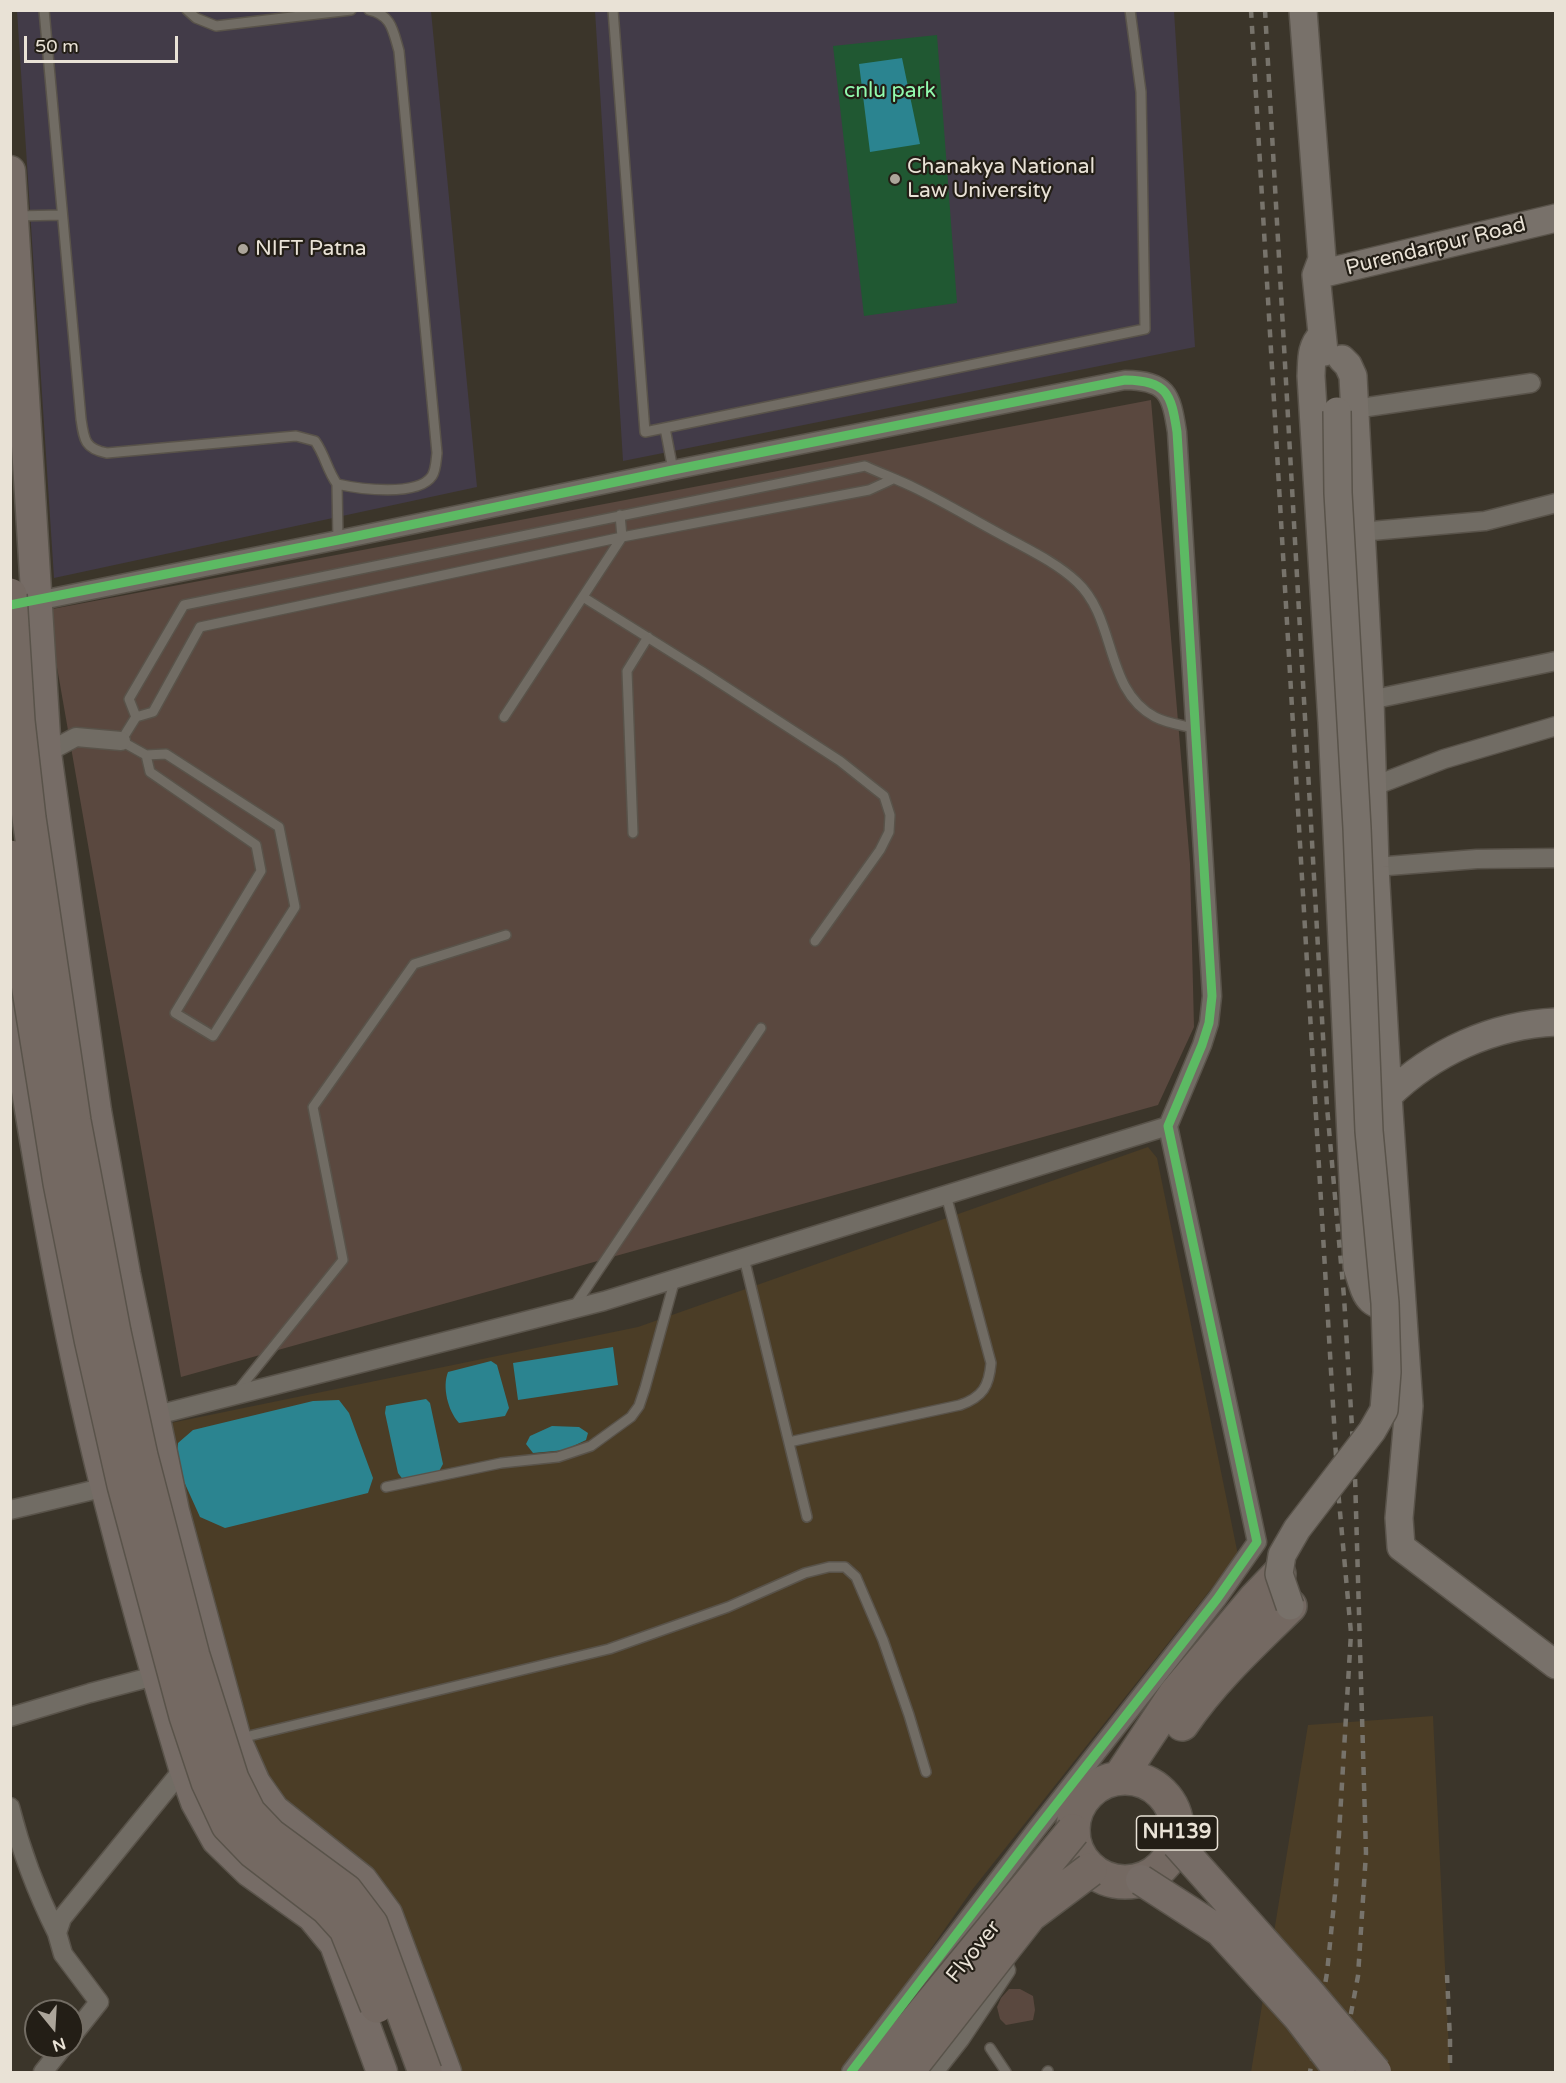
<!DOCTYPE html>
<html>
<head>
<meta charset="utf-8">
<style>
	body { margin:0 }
	#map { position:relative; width:1566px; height:2083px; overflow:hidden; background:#3b352a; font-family:"Varela Round",sans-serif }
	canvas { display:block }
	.frame { position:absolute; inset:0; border:12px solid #e9e2d6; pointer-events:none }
	.north { position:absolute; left:24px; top:1999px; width:60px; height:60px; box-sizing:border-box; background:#231e16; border:2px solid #726c63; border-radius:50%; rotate:162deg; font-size:16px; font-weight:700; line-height:24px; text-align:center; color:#e9e2d6 }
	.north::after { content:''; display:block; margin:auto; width:21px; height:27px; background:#aca59a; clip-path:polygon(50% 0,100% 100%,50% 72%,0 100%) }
	.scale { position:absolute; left:24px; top:36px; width:154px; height:27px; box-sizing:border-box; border:3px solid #e9e2d6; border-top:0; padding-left:8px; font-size:18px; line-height:21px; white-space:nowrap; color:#e9e2d6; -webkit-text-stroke:4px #231e16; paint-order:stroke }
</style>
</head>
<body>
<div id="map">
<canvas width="1566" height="2083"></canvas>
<div class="frame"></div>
<div class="north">N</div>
<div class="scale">50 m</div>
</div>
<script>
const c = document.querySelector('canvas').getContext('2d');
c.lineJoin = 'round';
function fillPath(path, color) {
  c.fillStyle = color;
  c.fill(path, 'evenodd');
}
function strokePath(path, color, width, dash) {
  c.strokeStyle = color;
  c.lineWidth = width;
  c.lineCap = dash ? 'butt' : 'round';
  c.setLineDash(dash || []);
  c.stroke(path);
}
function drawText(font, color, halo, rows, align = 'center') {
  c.font = font + ' "Varela Round",sans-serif';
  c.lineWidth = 4.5;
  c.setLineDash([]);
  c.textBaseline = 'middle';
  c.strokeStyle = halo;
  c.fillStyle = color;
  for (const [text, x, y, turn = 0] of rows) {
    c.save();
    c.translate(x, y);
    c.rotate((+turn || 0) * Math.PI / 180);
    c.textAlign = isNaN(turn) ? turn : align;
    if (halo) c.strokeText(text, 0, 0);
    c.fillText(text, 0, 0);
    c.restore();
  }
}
const commercial = new Path2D(`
	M17,11H431L477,487L54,578Z
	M595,11H1174L1195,347L623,461Z`);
const built = new Path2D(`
	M1148,1147L1157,1158L1238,1555L972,1890L845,2072H454L273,1801L220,1705L161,1425L638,1327Z
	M1433,1716L1450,2072H1251L1308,1725Z`);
const green = new Path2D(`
	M937,35L957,303L864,316L833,46Z`);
const water = new Path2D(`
	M902,58L920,144L870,152L859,64Z
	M613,1347L618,1385L518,1400L513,1363Z
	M491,1361L497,1365L509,1408L505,1416L459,1423C448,1411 442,1387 448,1372Z
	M426,1399L430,1403L443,1464L437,1475L404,1481L398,1473L385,1413L386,1406Z
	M339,1400L349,1413L373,1478L368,1493L225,1528L200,1517L176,1464L178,1443L193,1430L313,1401Z
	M552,1426L579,1427L588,1433L586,1440L565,1450L533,1453L526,1444L530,1436Z`);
const building = new Path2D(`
	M1151,400L1190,864L1194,1027L1158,1105L181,1377L47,610Z
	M1009,1989H1020L1033,1996L1035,2010L1033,2020L1006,2025L1000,2019L997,2007L1001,1998Z`);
const lane = new Path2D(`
	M44,10L81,419C84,440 85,449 107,453L296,436L315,441C325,455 327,470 337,484C359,489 418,497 432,476C436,470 436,460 437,453L399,51C393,31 392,15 369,10
	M187,10L196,18L216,26L351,10
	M613,10L645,432L1145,329L1141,92L1130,10
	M16,216L62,215
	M665,428L673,470
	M337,484L338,540
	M583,597L703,672L840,761L884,796L890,815L889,832L880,850L815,941
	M136,717L129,699L184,605L865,466C882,474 899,480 915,488C944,502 972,519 1000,534C1025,548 1056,562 1077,582C1117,619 1104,690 1155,717C1166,723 1181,725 1194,728
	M504,717L622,537L620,515
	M146,755L150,772L256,845L261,871L175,1013L213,1036L295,907L279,827L166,754L146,755L121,741L136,717L153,712L200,627L622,537L869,490L893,479
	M633,833L627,671L648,637
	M744,1258L807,1517
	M573,1308L761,1028
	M236,1393L343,1260L313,1107L414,964L506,935
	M789,1442L960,1405C983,1397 989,1386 991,1363L946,1195
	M386,1487L501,1463L558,1457L591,1446L631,1417L639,1406L645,1388L675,1279
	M241,1738L609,1649L728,1607L805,1573L829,1567H845L856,1577L883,1640L909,1715L926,1772
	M990,2048L1006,2072
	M1047,2072L1048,2071`);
const street = new Path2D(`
	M1354,409L1531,383
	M1360,532L1485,521L1556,503
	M27,603L338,540L673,470L1125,380C1167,381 1171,393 1177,432L1212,996L1209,1023L1202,1045L1168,1126L1257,1542L1217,1599L1036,1830L851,2072
	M1370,700L1556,661
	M46,753L76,737L121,741
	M1374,786L1444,759L1556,726
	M1375,867L1477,859L1556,858
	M153,1416L604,1301L1168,1126
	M10,1510L106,1487
	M10,1717L90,1693L166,1673
	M10,1807C21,1851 37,1893 57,1933
	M72,2036L99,2002L63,1954L57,1933L62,1918L184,1768L190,1765
	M43,2072L63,2047
	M934,2072L960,2039L1006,1970`);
const secondary = new Path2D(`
	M1303,10L1322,259L1316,275L1324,352
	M1316,275L1556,218
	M1322,335C1310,347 1312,360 1311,376L1332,723L1357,1267C1368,1302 1366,1303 1402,1311
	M1342,359L1348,365L1353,376L1370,700L1375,867L1388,1096L1409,1406L1399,1518L1401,1547L1556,1665
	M1388,1096C1433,1052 1493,1025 1556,1022`);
const primary = new Path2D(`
	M10,171L46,753L96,1111L125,1274L174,1511L236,1740L255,1783L274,1810L362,1880L387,1914L446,2072
	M10,983C36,1152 64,1322 106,1488C130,1582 156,1675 184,1768L196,1802L217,1840L249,1871L312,1916L335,1944L382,2072`);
const highway = new Path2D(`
	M1182,1724C1212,1680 1252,1643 1290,1606
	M1120,1777L1176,1693L1254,1600L1279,1574
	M1073 1830a52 52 0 1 1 104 0a52 52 0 1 1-104 0Z`);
const rail = new Path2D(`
	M1251,10L1338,1490L1351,1633L1336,1884L1327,1973L1310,2072
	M1265,10L1327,1107L1344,1297L1355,1476L1366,1853L1358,1976L1340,2072
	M1447,1975L1450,2040V2072`);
const secondaryBridge = new Path2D(`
	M1290,1606L1279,1574L1282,1555L1297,1529L1372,1431L1384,1410L1387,1372L1385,1303L1369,1131L1357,828L1338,493L1337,411`);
const primaryBridge = new Path2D(`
	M1177,1844L1306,1989L1376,2072
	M1141,1880L1220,1931L1299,2018L1340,2072`);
const highwayBridge = new Path2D(`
	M10,595L18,721L29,818L74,1121L114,1332L141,1456L193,1656L232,1779L249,1813L270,1835L346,1891L371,1924L425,2072
	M10,857L29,990L60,1183L91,1339L124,1485L186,1716L208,1782L228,1825L254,1852L327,1908L346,1929L377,2006
	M875,2072L1073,1831
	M907,2072L1030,1915L1090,1870`);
const cycleway = new Path2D(`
	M10,605L338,540L673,470L1125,380C1167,381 1171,393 1177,432L1212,996L1209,1023L1202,1045L1168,1126L1257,1542L1217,1599L1036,1830L851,2072`);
const markers = [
	[895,179,6,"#aca59a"],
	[243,249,6,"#aca59a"]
];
const shields = [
	[1177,1833,81]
];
const shieldNames = [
	["NH139",1177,1833]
];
const parkNames = [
	["cnlu park",890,91]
];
const poiNames = [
	["Chanakya National",907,167],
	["Law University",907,191],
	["NIFT Patna",255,249]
];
const streetNames = [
	["Purendarpur Road",1436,247,-14],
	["Flyover",974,1952,-51]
];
fillPath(commercial, '#423b48');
fillPath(built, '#4b3d26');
fillPath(green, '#205832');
fillPath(water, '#2b8490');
fillPath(building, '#5a483f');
strokePath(lane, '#59534a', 12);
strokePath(street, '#59534a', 21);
strokePath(secondary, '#59534a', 30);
strokePath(primary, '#59534a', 33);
strokePath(highway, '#59534a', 36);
strokePath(lane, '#716c64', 9);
strokePath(street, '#716c64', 18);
strokePath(secondary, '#78716a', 27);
strokePath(primary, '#766c66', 30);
strokePath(highway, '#746962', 33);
strokePath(rail, '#77736b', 4.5, [8, 8]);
strokePath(secondaryBridge, '#59534a', 30, []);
strokePath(primaryBridge, '#59534a', 33, []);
strokePath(highwayBridge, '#59534a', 36, []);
strokePath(secondaryBridge, '#78716a', 27);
strokePath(primaryBridge, '#766c66', 30);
strokePath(highwayBridge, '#746962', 33);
strokePath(cycleway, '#5cba63', 9);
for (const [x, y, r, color] of markers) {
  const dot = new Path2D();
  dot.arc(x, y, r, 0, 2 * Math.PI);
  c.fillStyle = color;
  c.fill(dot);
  strokePath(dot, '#231e16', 2);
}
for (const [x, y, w] of shields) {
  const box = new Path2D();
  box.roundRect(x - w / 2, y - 17, w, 34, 4.5);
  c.fillStyle = '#231e16';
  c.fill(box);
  strokePath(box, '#e9e2d6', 1.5);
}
drawText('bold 20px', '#e9e2d6', null, shieldNames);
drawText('21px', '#92faae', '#231e16', parkNames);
drawText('21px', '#e9e2d6', '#231e16', poiNames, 'left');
drawText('21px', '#e9e2d6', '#231e16', streetNames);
</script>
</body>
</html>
